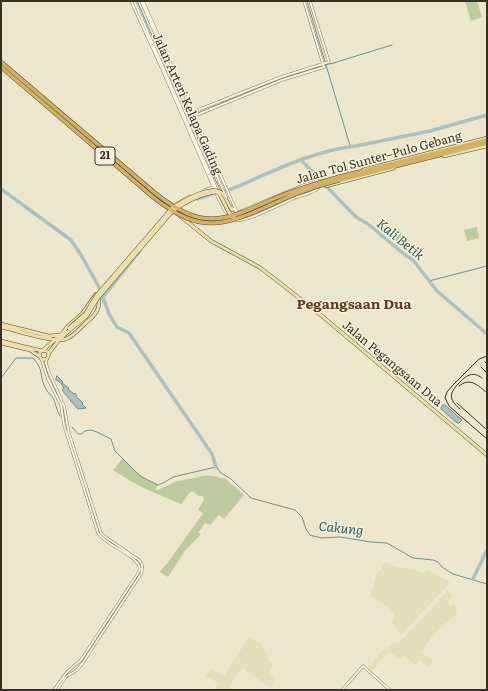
<!DOCTYPE html>
<html>
<head>
<meta charset="utf-8">
<style>
	body { margin:0 }
	#map { position:relative; width:488px; height:691px; overflow:hidden; background:#ece6cc; font-family:Literata,serif }
	canvas { display:block }
	.frame { position:absolute; inset:0; border:2px solid #3a3123; pointer-events:none }
</style>
</head>
<body>
<div id="map">
<canvas width="488" height="691"></canvas>
<div class="frame"></div>
</div>
<script>
const c = document.querySelector('canvas').getContext('2d');
c.lineJoin = 'round';
function fillPath(path, color) {
  c.fillStyle = color;
  c.fill(path, 'evenodd');
}
function strokePath(path, color, width, dash) {
  c.strokeStyle = color;
  c.lineWidth = width;
  c.lineCap = dash ? 'butt' : 'round';
  c.setLineDash(dash || []);
  c.stroke(path);
}
function drawText(font, color, halo, rows, align = 'center') {
  c.font = font + ' Literata,serif';
  c.lineWidth = 3;
  c.setLineDash([]);
  c.textBaseline = 'middle';
  c.strokeStyle = halo;
  c.fillStyle = color;
  for (const [text, x, y, turn = 0] of rows) {
    c.save();
    c.translate(x, y);
    c.rotate((+turn || 0) * Math.PI / 180);
    c.textAlign = isNaN(turn) ? turn : align;
    if (halo) c.strokeText(text, 0, 0);
    c.fillText(text, 0, 0);
    c.restore();
  }
}
const farmland = new Path2D(`
	M385,562L397,567L415,570L422,573L427,570L450,582L401,635L392,622L395,615L386,606L370,596L377,573L381,570Z
	M448,590L452,596L447,602L451,606L454,603L457,609L456,614L433,635L421,652L433,661L428,667L420,660L415,665L404,655L400,659L391,653H388L372,671L368,667L386,647L388,649L395,642L398,644L425,616Z
	M249,637L263,645L262,648L266,651L269,661L273,664L268,674L274,679L271,688L242,668L229,687L234,690H216L219,683L206,677L211,669L224,676Z`);
const green = new Path2D(`
	M465,1H477L482,17L471,21Z
	M477,227L479,238L467,241L464,230Z
	M400,229L406,250L386,233Z
	M122,459C134,467 143,482 158,484L156,489L157,490L169,485L174,482L208,475L226,479L244,495L224,519L219,515L210,525L205,523L198,533L201,534L184,552L168,577L160,572L166,564H167L203,513L198,510L204,499L203,496H199L192,491C186,494 186,500 181,504C157,494 134,485 113,470Z`);
const water = new Path2D(`
	M57,376L63,382L62,383L69,388L68,389L74,394L75,393L77,397L83,403L82,404L86,408L78,409C76,407 64,393 62,390L64,388L60,382L56,380Z
	M443,405H445L461,419L462,420L459,423H457L441,409V408Z`);
const stream = new Path2D(`
	M137,1L172,82L189,116L211,171L221,191
	M307,1L348,139L351,147
	M330,64L392,45
	M191,116L285,77L329,64
	M429,281L487,266
	M1,378L16,358H33C44,370 39,375 45,387C46,391 50,394 53,398C56,403 56,410 60,416
	M72,427L78,434H81L85,431L91,430L97,432L111,439L115,451L140,476L158,485L165,482L173,477L216,467L221,473L231,479L251,498L295,510L302,517L306,529L310,535L321,538L340,537L371,542L387,543L413,558L433,560L438,562L442,567L453,574L487,584`);
const river = new Path2D(`
	M301,160L356,217L368,224L405,255L413,260L437,291L487,334
	M1,189L71,240L81,255L99,287L109,314L117,327L129,333L212,454L216,467
	M220,191L229,190C270,173 311,151 356,146L430,131L487,115
	M197,199L212,194
	M102,298L140,251
	M473,579L487,550`);
const minor = new Path2D(`
	M131,1L159,62L219,200L225,211L229,215
	M134,1L217,190
	M141,1L226,197
	M143,1L236,210
	M193,112L281,77L329,62L310,1
	M194,116L282,80L324,67L304,1
	M203,191L213,187
	M176,204L190,196
	M232,208L236,211L239,212L304,185L314,182L317,183
	M236,220C250,222 284,201 300,196C306,194 315,193 319,187
	M41,358L48,379L61,405L64,425L98,533C106,546 137,554 140,569L137,575L81,660L67,672L54,690
	M47,358L46,363L48,370L64,406L69,433L101,533L104,536L139,560C143,564 143,569 141,574L82,664L77,670L66,677L57,690
	M342,690L363,666L390,690`);
const major = new Path2D(`
	M444,156L487,146
	M363,170L487,138
	M326,186L394,168
	M145,188L160,200
	M222,193L232,210
	M180,216L211,241L259,267L275,279L322,316L487,455
	M1,324L49,336L60,335
	M1,327C15,330 53,343 66,339C74,336 81,327 88,321C96,314 101,308 98,297
	M63,332L68,326L82,314L96,294
	M1,341L42,351L65,331
	M1,343L30,350L39,356
	M39.5 355a4.5 4.5 0 1 1 9 0a4.5 4.5 0 1 1-9 0Z
	M48,354L59,340L71,329`);
const highway = new Path2D(`
	M339,177L487,140
	M340,180L487,143`);
const tram = new Path2D(`
	M487,356L479,359L453,385L447,392L445,398L449,406L487,439
	M485,362L487,364
	M481,367L487,373
	M459,386C470,377 478,385 487,393
	M457,403L487,430
	M460,409C448,399 449,393 460,382C467,375 473,371 482,378`);
const majorBridge = new Path2D(`
	M69,328L86,313L96,296L172,208C182,201 212,184 222,193
	M71,329L86,317L98,298L170,214C180,204 202,193 217,192C226,199 225,215 237,219`);
const highwayBridge = new Path2D(`
	M1,62L155,193C205,233 226,220 278,197C298,189 318,183 339,177
	M1,67L153,197C203,237 226,225 279,201C299,192 319,185 340,180`);
const shields = [
	[105,156,20]
];
const shieldNames = [
	["21",105,156]
];
const streetNames = [
	["Jalan Arteri Kelapa Gading",187,104,66],
	["Jalan Tol Sunter–Pulo Gebang",379,158,-15],
	["Jalan Pegangsaan Dua",392,364,40]
];
const waterNames = [
	["Kali Betik",400,240,39],
	["Cakung",341,529,6]
];
const quarterNames = [
	["Pegangsaan Dua",354,305]
];
fillPath(farmland, '#e1dfba');
fillPath(green, '#bfc9a0');
fillPath(water, '#acc1be');
strokePath(water, '#738f8c', 1);
strokePath(stream, '#738f8c', 1);
strokePath(river, '#acc1be', 3.5);
strokePath(minor, '#887b61', 3);
strokePath(major, '#564935', 4);
strokePath(highway, '#564935', 4.5);
strokePath(minor, '#f7f3df', 2);
strokePath(major, '#eadea9', 3);
strokePath(highway, '#d2b066', 3.5);
strokePath(tram, '#3a3123', 1);
strokePath(majorBridge, '#564935', 4, []);
strokePath(highwayBridge, '#564935', 4.5, []);
strokePath(majorBridge, '#eadea9', 3);
strokePath(highwayBridge, '#d2b066', 3.5);
for (const [x, y, w] of shields) {
  const box = new Path2D();
  box.roundRect(x - w / 2, y - 9, w, 18, 3);
  c.fillStyle = '#f4f0db';
  c.fill(box);
  strokePath(box, '#3a3123', 1);
}
drawText('bold 11px', '#3a3123', null, shieldNames);
drawText('12px', '#3a3123', '#f4f0db', streetNames);
drawText('italic 13px', '#345658', '#f4f0db', waterNames);
drawText('bold 14px', '#633b26', '#f4f0db', quarterNames);
</script>
</body>
</html>
